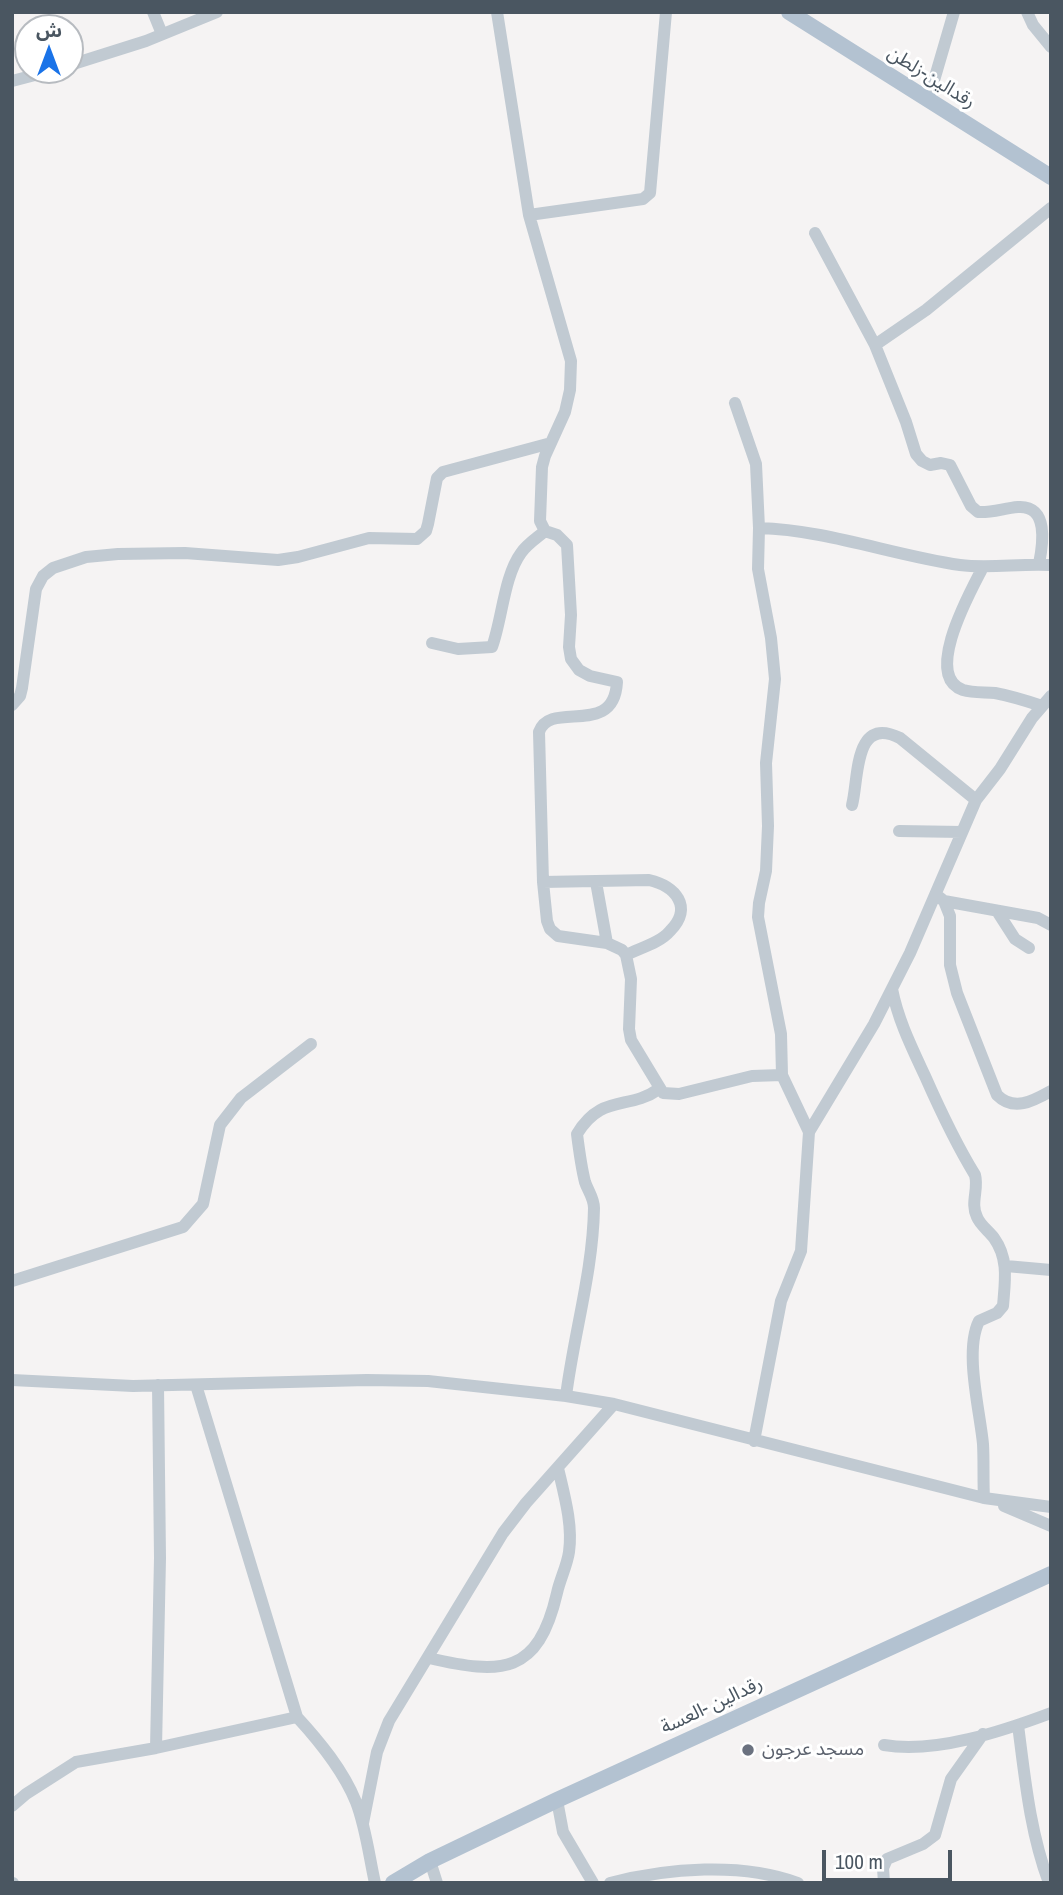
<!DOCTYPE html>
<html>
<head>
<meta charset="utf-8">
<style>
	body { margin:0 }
	#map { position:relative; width:1063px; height:1895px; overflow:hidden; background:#f5f3f3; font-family:"Archivo Narrow","Noto Sans Arabic",sans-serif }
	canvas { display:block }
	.frame { position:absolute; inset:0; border:14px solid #4a5661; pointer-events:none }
	.north { position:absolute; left:14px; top:14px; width:70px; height:70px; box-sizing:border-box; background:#fff; border:2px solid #b7bbc0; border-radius:50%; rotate:0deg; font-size:19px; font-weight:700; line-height:28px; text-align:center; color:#4a5661 }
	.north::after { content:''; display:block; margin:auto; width:24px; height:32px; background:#1a73e8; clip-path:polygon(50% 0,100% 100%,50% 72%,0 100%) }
	.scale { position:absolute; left:822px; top:1850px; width:130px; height:32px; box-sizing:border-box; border:4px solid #4a5661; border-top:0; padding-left:9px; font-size:21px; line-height:24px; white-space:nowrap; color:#4a5661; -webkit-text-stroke:5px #fff; paint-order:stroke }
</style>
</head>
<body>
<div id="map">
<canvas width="1063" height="1895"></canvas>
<div class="frame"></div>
<div class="north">ش</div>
<div class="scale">100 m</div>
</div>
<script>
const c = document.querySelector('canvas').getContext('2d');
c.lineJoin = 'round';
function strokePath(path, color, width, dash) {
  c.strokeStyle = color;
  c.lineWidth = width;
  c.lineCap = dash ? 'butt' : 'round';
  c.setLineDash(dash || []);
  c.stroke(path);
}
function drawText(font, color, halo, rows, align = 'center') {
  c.font = font + ' "Archivo Narrow","Noto Sans Arabic",sans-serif';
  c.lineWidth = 6;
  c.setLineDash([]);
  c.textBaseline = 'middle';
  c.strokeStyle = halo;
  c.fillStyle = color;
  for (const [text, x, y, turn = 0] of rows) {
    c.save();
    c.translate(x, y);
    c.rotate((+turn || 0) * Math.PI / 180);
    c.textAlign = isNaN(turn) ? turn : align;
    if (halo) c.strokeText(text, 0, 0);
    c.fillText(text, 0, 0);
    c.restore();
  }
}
const minor = new Path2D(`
	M153,12L162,34
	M497,12L529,215L571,361L570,390L565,412L545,456L542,467L540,521L545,531L557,535L567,545L571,615L569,647L571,659L579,670L590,676L617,682C614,739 550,699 539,732L543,882L547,921L550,929L558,936L607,943L622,950L626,955L631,979L629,1029L631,1040L663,1093L679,1094L752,1076L782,1075
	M1027,12L1033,25L1051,47
	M70,65L146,41L217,12
	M12,81L54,70
	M928,101L954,12
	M529,215L643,199L650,193L666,12
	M815,233L875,345L906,422L916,454L922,461L930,465L941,463L950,465L971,506L978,512C992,513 1004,508 1018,507C1049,505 1043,544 1039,564
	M875,345L926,310L1051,208
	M735,403L756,464L759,528L758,569L771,638L775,679L766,763L768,826L766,871L759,903L758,917L781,1034L782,1075L809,1132
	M759,528C827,530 892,555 960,565C990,569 1020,563 1051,565
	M983,567C972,589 922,676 963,690C973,693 984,692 995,693C1011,696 1027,701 1042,706
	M432,643L458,649L492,647C502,620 504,576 521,553C527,544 537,538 545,531
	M12,705L20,696L22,688L36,589L43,576L53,568L86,557L118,554L185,553L278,560L298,557L369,538L417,539L426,531L428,524L437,478L443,472L551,443
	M852,805C859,779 853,715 900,738L976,800
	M899,831L962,832
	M543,882L649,880C675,886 694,907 670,931C660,943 640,948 626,955
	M596,882L607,943
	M939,897L944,901L1038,918L1051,925
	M944,901L950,916V965L957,993L997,1095C1014,1112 1033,1101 1051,1091
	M997,911L1015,939L1029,948
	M892,989C898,1020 912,1048 925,1076C940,1110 956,1144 975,1175C979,1189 970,1203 977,1217C980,1225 989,1231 994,1238C1009,1259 1005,1281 1003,1306L997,1313L979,1321C964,1351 980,1411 983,1444C984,1462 983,1480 984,1498
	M1006,1266L1051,1270
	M12,1281L183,1227L203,1204L220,1125L241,1098L311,1044
	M12,1380L133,1386L367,1380L428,1381L566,1396L614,1404L984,1498L1051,1507
	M196,1385L297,1717C320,1742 343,1770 356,1802C366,1828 369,1856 375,1883
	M566,1396C574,1333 593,1271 594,1208C594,1198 588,1191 585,1182C581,1166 579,1150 577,1134C602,1093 628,1111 659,1089
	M754,1441L781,1301L801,1251L809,1132L874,1024L910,953L976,800L1000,769L1032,718L1051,696
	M1004,1506L1051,1526
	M429,1658C502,1675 538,1675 557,1593C560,1579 567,1566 569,1552C573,1525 564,1494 558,1468
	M1018,1725C1025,1779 1030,1832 1049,1883
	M884,1745C935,1754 1003,1731 1051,1713
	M156,1748L160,1558L158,1385
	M557,1800L563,1832L593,1883
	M12,1806L26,1794L76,1762L156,1748L297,1717
	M363,1823L377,1752L389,1721L503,1533L526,1503L614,1404
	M430,1861L437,1883
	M12,1883H13
	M610,1883C667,1868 742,1862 798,1883
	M884,1883L883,1868L887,1859L923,1844L935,1835L951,1779L983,1734`);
const major = new Path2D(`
	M789,12L1051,177
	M393,1883L430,1861L557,1800L1051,1574`);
const markers = [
	[748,1750,7,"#6b7280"]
];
const streetNames = [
	["رقدالين-زلطن",931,78,32],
	["رقدالين -العسة",712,1706,-25]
];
const worshipNames = [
	["مسجد عرجون",762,1750]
];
strokePath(minor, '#c1cad2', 12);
strokePath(major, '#b3c2d1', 16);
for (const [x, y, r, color] of markers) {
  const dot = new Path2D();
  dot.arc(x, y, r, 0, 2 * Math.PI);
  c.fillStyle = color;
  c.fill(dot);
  strokePath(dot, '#fff', 2.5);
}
drawText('19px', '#4a5661', '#fff', streetNames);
drawText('19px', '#5b616d', '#fff', worshipNames, 'left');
</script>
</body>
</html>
